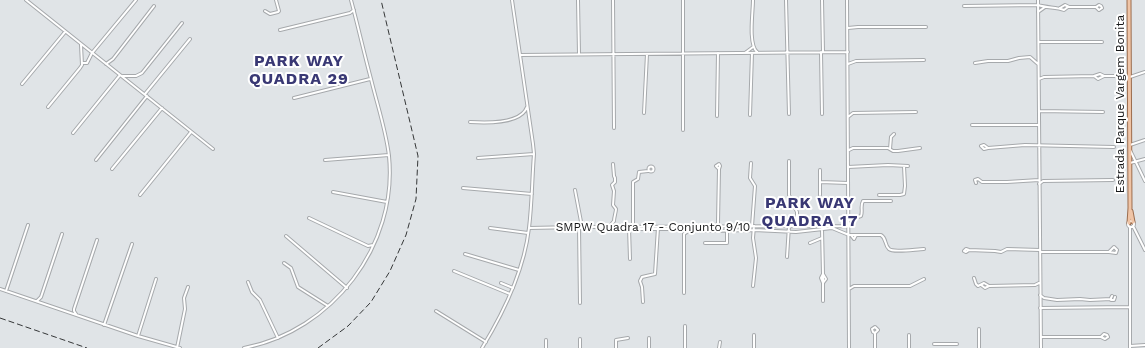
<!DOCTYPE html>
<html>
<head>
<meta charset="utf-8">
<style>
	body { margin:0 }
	canvas { display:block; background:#e0e4e7 }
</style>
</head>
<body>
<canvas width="1145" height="348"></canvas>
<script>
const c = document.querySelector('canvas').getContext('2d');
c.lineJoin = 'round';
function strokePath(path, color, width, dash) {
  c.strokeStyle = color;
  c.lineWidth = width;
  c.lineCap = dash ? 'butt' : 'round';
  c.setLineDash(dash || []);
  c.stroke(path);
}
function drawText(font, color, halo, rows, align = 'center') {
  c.font = font + ' "Work Sans",sans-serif';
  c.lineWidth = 4;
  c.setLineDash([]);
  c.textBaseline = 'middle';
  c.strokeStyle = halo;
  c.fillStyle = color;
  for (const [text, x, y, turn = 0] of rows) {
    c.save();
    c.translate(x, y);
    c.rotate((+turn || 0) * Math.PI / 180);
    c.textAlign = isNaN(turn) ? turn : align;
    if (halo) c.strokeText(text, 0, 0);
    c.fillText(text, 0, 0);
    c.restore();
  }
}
const minor = new Path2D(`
	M26,0L213,149
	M578,0L579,54
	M613,0L614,128
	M753,0C753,12 748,44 757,52
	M786,0L789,114
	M822,0L823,52
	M847,0L849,348
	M1038,0L1041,348
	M964,6L1038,5C1047,8 1056,7 1064,10L1068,7
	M1096,7L1099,10L1102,8
	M1060,8L1065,5L1069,7H1096L1099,5L1101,6L1102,8
	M265,11L270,14L278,12L279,11L276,0
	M1038,12L1045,7
	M848,28L858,27H926
	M280,30L350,13L354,10
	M1039,42H1102
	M821,52L822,114
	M745,53L753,47
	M520,55L848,52
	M82,63H87L92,53L136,0
	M975,63L988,61H1008L1019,58L1030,57L1038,64
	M106,64L113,59L154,6
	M848,64L856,61L924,60
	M123,76H136L142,73L182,23
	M1094,76L1100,74L1104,76
	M1130,77L1145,72
	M1039,79L1044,77L1094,76L1098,79L1104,76H1116
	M22,84L65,32
	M145,94L190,39
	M294,98L370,79
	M48,107L80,68L82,65L81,45
	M1039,111L1103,112
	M644,113L647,54
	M750,115L752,53
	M717,116L718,53
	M848,117L853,113L916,112
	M470,122C486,123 521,124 527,107
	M972,125H1039
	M683,130V0
	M73,133L120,75
	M1130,145L1145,140
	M981,146L984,145L988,148L1025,145L1114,147
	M981,146L984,149L988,148
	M890,149L891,137L894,134
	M849,150L853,148H888L893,151H898L920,148
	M1130,150L1145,181
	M478,158L534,154
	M96,160L147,96
	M325,160L389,155
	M789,161V195L797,212V226
	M751,163L750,178L755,186L752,226
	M1130,163L1145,159
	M719,164L720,166L719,169L716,166Z
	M648.5 169a2.5 2.5 0 1 1 5 0a2.5 2.5 0 1 1-5 0Z
	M848,167L888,165L908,166
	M112,169L162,108
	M820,182V170
	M976,183L975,180L978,179L982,182H1007L1039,180
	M1039,184L1043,181L1113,180
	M463,188L532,194
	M575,190L582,227
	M333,192L387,202
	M140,195L191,132
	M820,195V182L848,183
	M879,195H900L904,194L905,186L904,166
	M309,218L368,246L373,245
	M849,220L861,216C863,211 860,206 863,201H891
	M1128 224a3 3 0 1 1 6 0a3 3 0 1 1-6 0Z
	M1133,226L1145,250
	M579,227L580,303
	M609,227L614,221C614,217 616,212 616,209L613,205L614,191L612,185L615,182V178L614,176L613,164
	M633,227V182L638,179L639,172L648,171
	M715,227L718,223L719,169
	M490,228L528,233
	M529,228L577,227L848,226
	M629,228L630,259
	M629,229H691L702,231L754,230L796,232L832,228L849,235H881C887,239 884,244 889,249C893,253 917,249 924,249
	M822,229L823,274L821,278L823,283
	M684,234V293
	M684,234L691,229
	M851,235L854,239L856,235
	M286,236L347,288
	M705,243H727V227
	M810,243L822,238
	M969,250L966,252L964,251L966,249L969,250L995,251L1001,252L1007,249L1040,250
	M1040,252H1109L1114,247L1117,250
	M1109,252L1116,253L1117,250
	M465,254L519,270
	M787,257L789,226
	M284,263L291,268L298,287L328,306
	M454,271L510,294
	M974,278L976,284L978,286L984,283L989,286L1035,285L1039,283
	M248,282L252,292L260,300L278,338
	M501,283L513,288
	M823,283L826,279L823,274V301
	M981,285L985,288L989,286
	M753,286L756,258L753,238L754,226
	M0,289L138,336L180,348
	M849,289L854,286H910L924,279
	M6,291L28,225
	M1040,295L1044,298L1057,300L1080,299L1090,300L1111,299
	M1112,296L1111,298V300H1114L1115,297
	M37,301L41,297L62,234
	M643,302L642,287L640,281L642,277L655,274L658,228
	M1040,308L1130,307
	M436,311L486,342
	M76,314L74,311V309L97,240
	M104,325L132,244
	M685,326V348
	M979,329V348
	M875,333L878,330L875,327L872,329L873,332L875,333V348
	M909,335V348
	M138,336L156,279
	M1041,337H1101L1104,334L1107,335L1108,337
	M1101,337L1105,339L1108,337
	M649,338V348
	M580,339V348
	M546,340V348
	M934,344H957
	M1130,346L1145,345
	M177,348L185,309L184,298L188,287
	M244,348C332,331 398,246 389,156C386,130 377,104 371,79C364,53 358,26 351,0
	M482,348C504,312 524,271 529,228C532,204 532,179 534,154L533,144L512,0
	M616,348V340L628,338
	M719,348L720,342
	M754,348V335
	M1130,348V227`);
const major = new Path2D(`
	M1129,0L1130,208L1129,223
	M1131,211L1133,222`);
const rail = new Path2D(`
	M0,318L87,348
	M318,348L348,326L371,302L390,271L406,235L416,199L418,156L381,0`);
const streetNames = [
	["Estrada Parque Vargem Bonita",1120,104,-90],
	["SMPW Quadra 17 - Conjunto 9/10",653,227]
];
const districtNames = [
	["PARK WAY",299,61],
	["QUADRA 29",299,79],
	["PARK WAY",810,203],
	["QUADRA 17",810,221]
];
strokePath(minor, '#a6a9ac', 4);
strokePath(major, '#9c6d4e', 5);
strokePath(minor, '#fff', 2);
strokePath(major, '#efc4a6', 3);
strokePath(rail, '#343637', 1, [6, 3]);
drawText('12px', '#161718', '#fff', streetNames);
c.letterSpacing = '1px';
drawText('bold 16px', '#393874', '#fff', districtNames);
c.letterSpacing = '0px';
</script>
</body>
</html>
